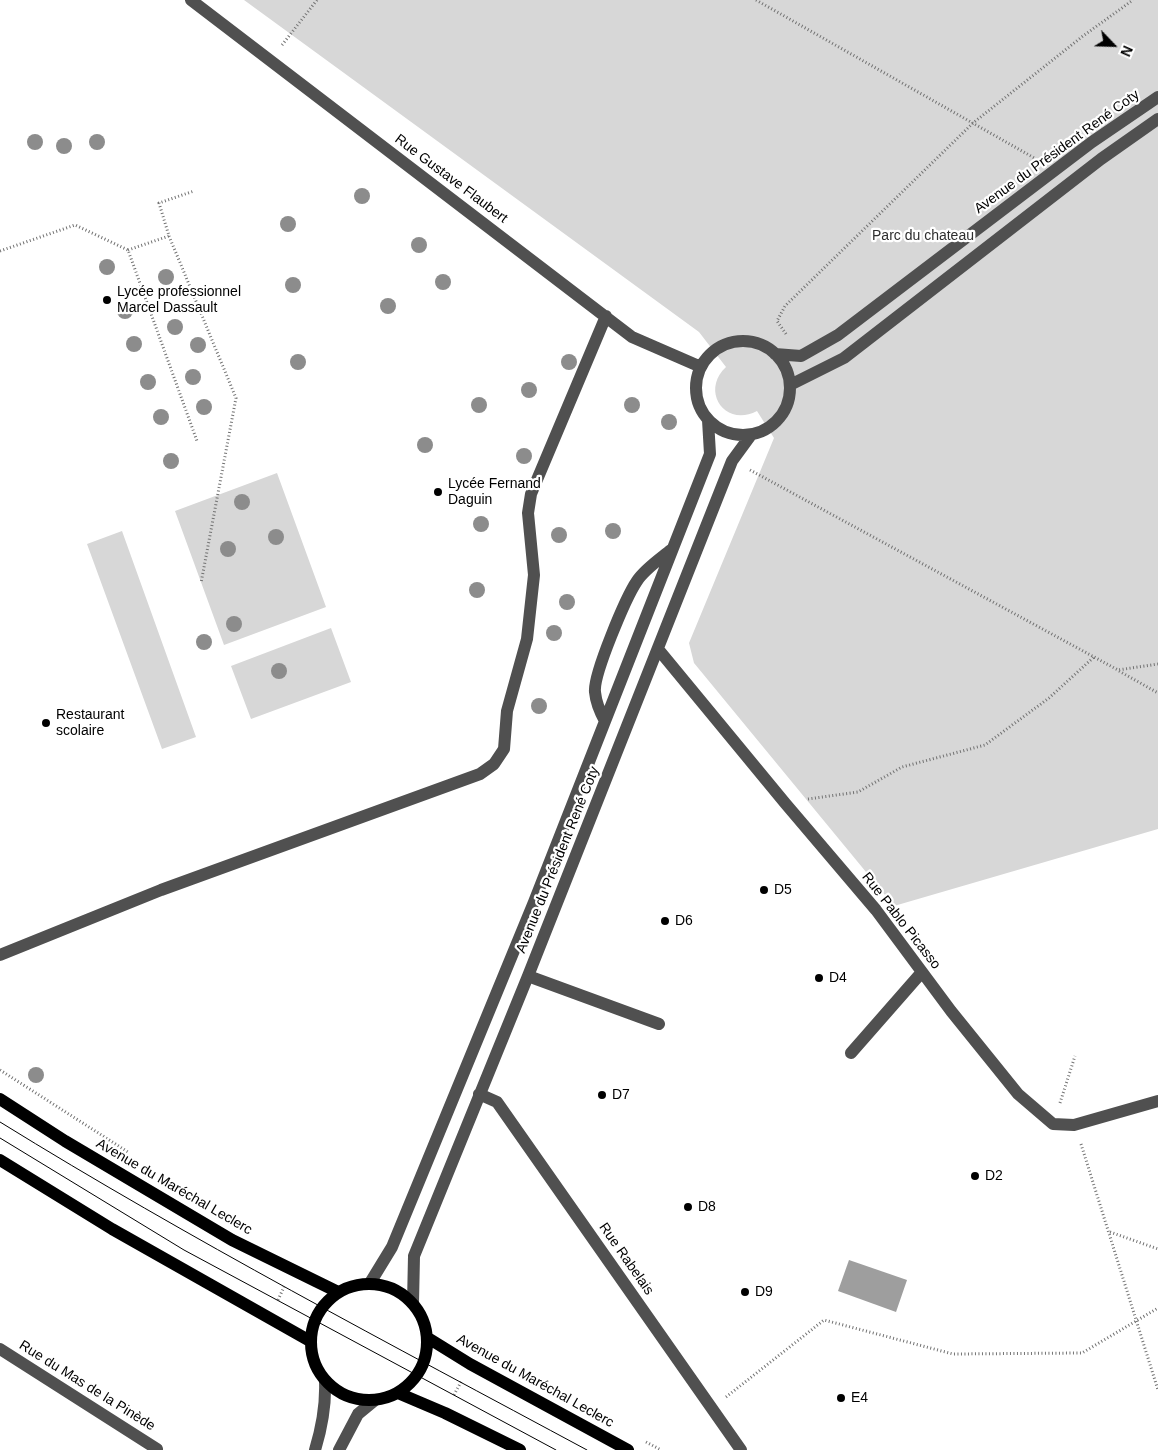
<!DOCTYPE html>
<html>
<head>
<meta charset="utf-8">
<style>
	body { margin:0 }
	#map { position:relative; width:1158px; height:1450px; overflow:hidden; background:#fff; font-family:Helvetica,sans-serif }
	canvas { display:block }
	.north { position:absolute; left:1088px; top:20px; width:50px; height:50px; -webkit-text-stroke:4px #fff; paint-order:stroke; rotate:114deg; font-size:14px; font-weight:700; line-height:20px; text-align:center; color:#000 }
	.north::after { content:''; display:block; margin:auto; width:18px; height:22px; background:#000; clip-path:polygon(50% 0,100% 100%,50% 72%,0 100%) }
</style>
</head>
<body>
<div id="map">
<canvas width="1158" height="1450"></canvas>
<div class="north">N</div>
</div>
<script>
const c = document.querySelector('canvas').getContext('2d');
c.lineJoin = 'round';
function fillPath(path, color) {
  c.fillStyle = color;
  c.fill(path, 'evenodd');
}
function strokePath(path, color, width, dash) {
  c.strokeStyle = color;
  c.lineWidth = width;
  c.lineCap = dash ? 'butt' : 'round';
  c.setLineDash(dash || []);
  c.stroke(path);
}
function drawText(font, color, halo, rows, align = 'center') {
  c.font = font + ' Helvetica,sans-serif';
  c.lineWidth = 4.5;
  c.setLineDash([]);
  c.textBaseline = 'middle';
  c.strokeStyle = halo;
  c.fillStyle = color;
  for (const [text, x, y, turn = 0] of rows) {
    c.save();
    c.translate(x, y);
    c.rotate((+turn || 0) * Math.PI / 180);
    c.textAlign = isNaN(turn) ? turn : align;
    if (halo) c.strokeText(text, 0, 0);
    c.fillText(text, 0, 0);
    c.restore();
  }
}
const green = new Path2D(`
	M244,0H1158V829L894,906L694,663L689,643L774,438L757,411C725,428 700,391 726,367L699,332Z
	M277,473L326,607L224,645L175,511Z
	M122,531L196,737L162,749L87,544Z
	M331,628L351,682L251,719L231,666Z`);
const water = new Path2D(`
	M849,1260L907,1280L896,1312L838,1291Z`);
const path = new Path2D(`
	M756,0L1036,159
	M282,45L317,0
	M169,236L236,398L201,583
	M128,250L169,236L159,203L194,191
	M0,251L75,225L128,250L197,441
	M786,334L777,321L785,306L973,123L1083,36L1133,0
	M750,470L1118,670L1158,664
	M1119,671L1158,693
	M808,799L858,792L902,767L985,745L1049,698L1094,657
	M0,1070L128,1152
	M1060,1103L1075,1056
	M1081,1144L1158,1390
	M1110,1232L1158,1249
	M278,1300L284,1287
	M454,1395L462,1380
	M726,1397L824,1320L953,1354L1082,1353L1158,1308
	M646,1442L661,1450`);
const minor = new Path2D(`
	M191,0L632,337L701,367
	M696 388a47 47 0 1 1 94 0a47 47 0 1 1-94 0Z
	M775,354L801,356L838,335L1092,142L1158,97
	M790,385L844,358L1101,159L1158,119
	M658,649L785,803L876,910L951,1011L1018,1094L1053,1124L1074,1125L1158,1101
	M605,721C600,712 596,703 595,692C593,675 626,597 637,581C645,569 660,559 671,550
	M0,955L161,890L480,774L494,764L504,749L507,711L527,639L534,575L528,513L531,494L606,316
	M528,976L659,1024
	M851,1053L922,972
	M479,1094L497,1102L741,1450
	M370,1283L392,1247L420,1179L534,902L710,454L708,420
	M413,1303L414,1256L528,976L732,461L751,435
	M0,1349L157,1449
	M315,1450C322,1427 326,1405 325,1381
	M339,1450L358,1414L375,1400`);
const major = new Path2D(`
	M0,1099L65,1141L232,1240L338,1292
	M0,1160L112,1229L310,1341
	M311 1342a58 58 0 1 1 116 0a58 58 0 1 1-116 0Z
	M428,1338L470,1364L628,1450
	M398,1393L445,1413L520,1450`);
const tram = new Path2D(`
	M0,1122C191,1240 390,1344 587,1450
	M0,1138L184,1250L556,1450`);
const trees = [
	[35,142],
	[97,142],
	[64,146],
	[362,196],
	[288,224],
	[419,245],
	[107,267],
	[166,277],
	[443,282],
	[293,285],
	[388,306],
	[125,311],
	[175,327],
	[134,344],
	[198,345],
	[298,362],
	[569,362],
	[193,377],
	[148,382],
	[529,390],
	[479,405],
	[632,405],
	[204,407],
	[161,417],
	[669,422],
	[425,445],
	[524,456],
	[171,461],
	[242,502],
	[481,524],
	[613,531],
	[559,535],
	[276,537],
	[228,549],
	[477,590],
	[567,602],
	[234,624],
	[554,633],
	[204,642],
	[279,671],
	[539,706],
	[36,1075]
];
const markers = [
	[107,300,5,"#000"],
	[438,492,5,"#000"],
	[46,723,5,"#000"],
	[764,890,5,"#000"],
	[665,921,5,"#000"],
	[819,978,5,"#000"],
	[602,1095,5,"#000"],
	[975,1176,5,"#000"],
	[688,1207,5,"#000"],
	[745,1292,5,"#000"],
	[841,1398,5,"#000"]
];
const streetNames = [
	["Avenue du Président René Coty",1057,152,-36],
	["Rue Gustave Flaubert",451,179,37],
	["Avenue du Président René Coty",558,860,-68],
	["Rue Pablo Picasso",901,921,52],
	["Avenue du Maréchal Leclerc",174,1187,30],
	["Rue Rabelais",626,1259,55],
	["Avenue du Maréchal Leclerc",535,1381,29],
	["Rue du Mas de la Pinède",87,1386,32]
];
const parkNames = [
	["Parc du chateau",923,236]
];
const poiNames = [
	["Lycée professionnel",117,292],
	["Marcel Dassault",117,308],
	["Lycée Fernand",448,484],
	["Daguin",448,500],
	["Restaurant",56,715],
	["scolaire",56,731],
	["D5",774,890],
	["D6",675,921],
	["D4",829,978],
	["D7",612,1095],
	["D2",985,1176],
	["D8",698,1207],
	["D9",755,1292],
	["E4",851,1398]
];
fillPath(green, '#d7d7d7');
fillPath(water, '#9e9e9e');
strokePath(path, '#727272', 3, [1, 2.5]);
strokePath(minor, '#505050', 12);
strokePath(major, '#000', 12);
strokePath(tram, '#000', 1);
c.fillStyle = '#8c8c8c';
for (const [x, y] of trees) {
  c.beginPath();
  c.arc(x, y, 8, 0, 2 * Math.PI);
  c.fill();
}
for (const [x, y, r, color] of markers) {
  const dot = new Path2D();
  dot.arc(x, y, r, 0, 2 * Math.PI);
  c.fillStyle = color;
  c.fill(dot);
  strokePath(dot, '#fff', 2);
}
drawText('14px', '#000', '#fff', streetNames);
drawText('14px', '#2e2e2e', '#fff', parkNames);
drawText('14px', '#000', '#fff', poiNames, 'left');
</script>
</body>
</html>
